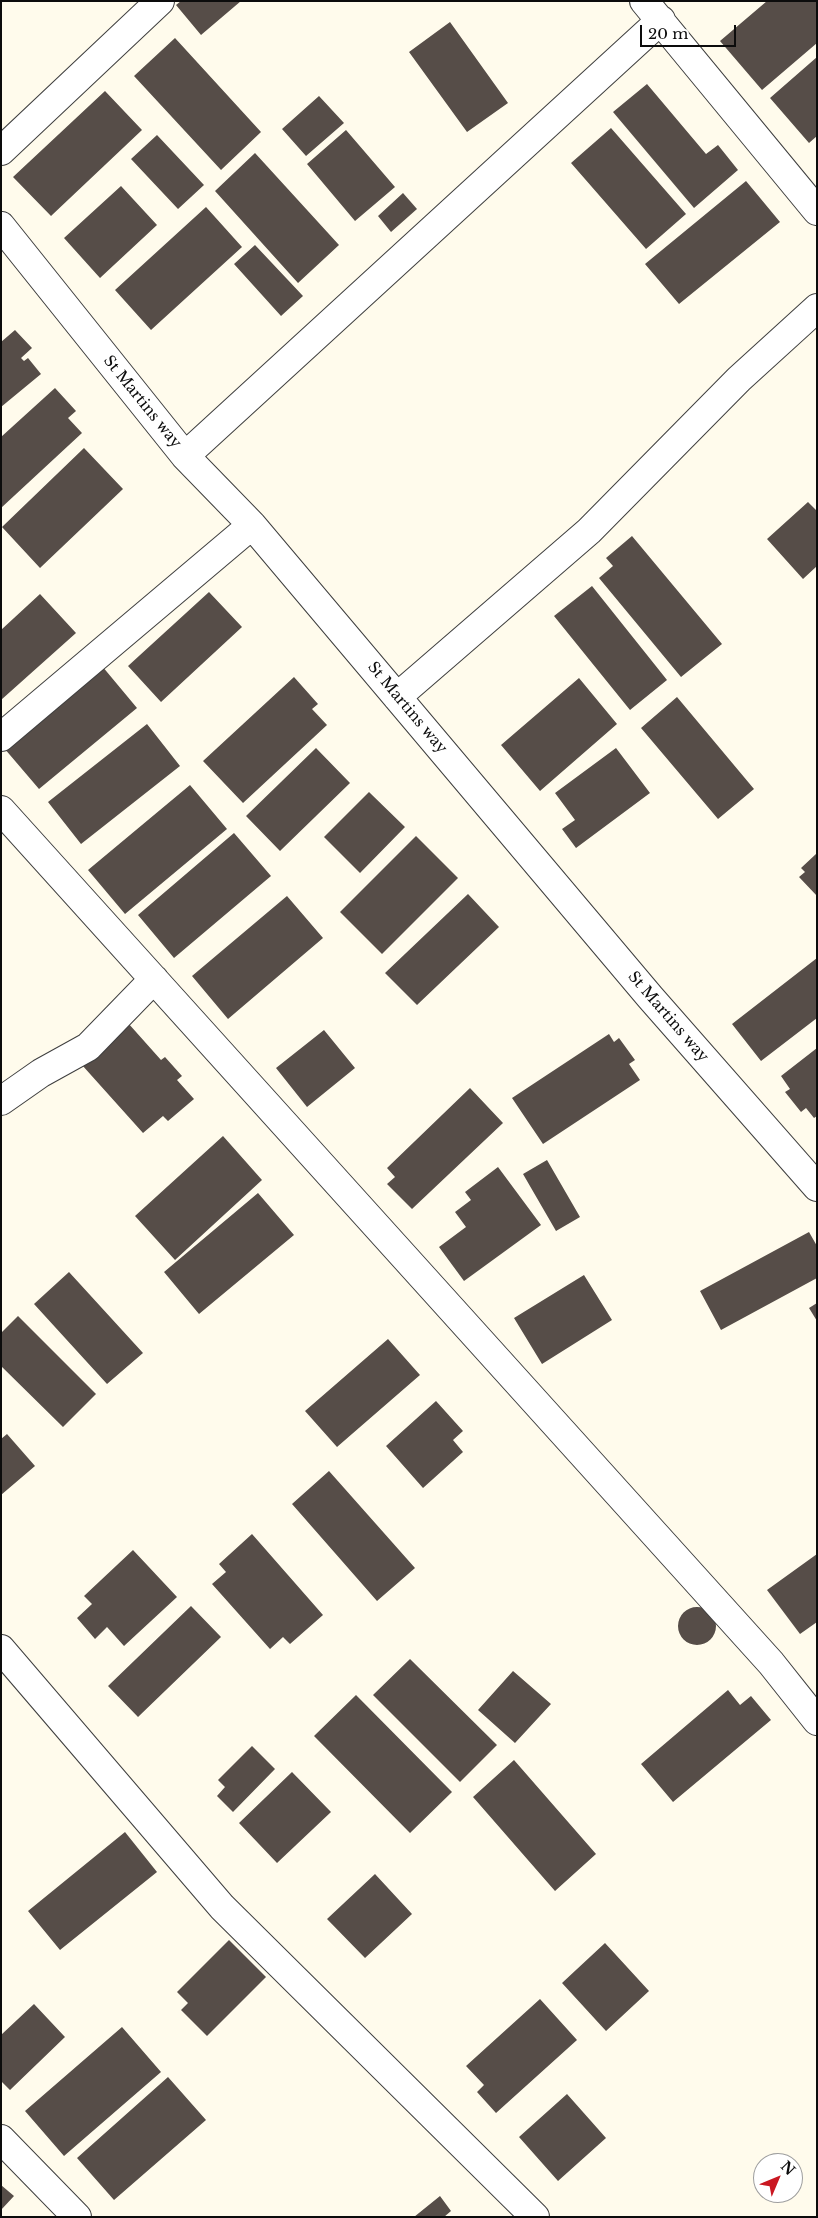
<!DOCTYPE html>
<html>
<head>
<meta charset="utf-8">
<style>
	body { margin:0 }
	#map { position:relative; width:818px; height:2218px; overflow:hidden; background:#fffbec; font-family:"Libre Baskerville",serif }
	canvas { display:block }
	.frame { position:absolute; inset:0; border:2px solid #0c0c0c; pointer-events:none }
	.north { position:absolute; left:753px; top:2153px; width:50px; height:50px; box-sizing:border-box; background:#fff; border:1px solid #9e9e9e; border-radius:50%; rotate:45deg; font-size:14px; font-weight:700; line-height:20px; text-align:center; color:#0c0c0c }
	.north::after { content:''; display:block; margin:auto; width:18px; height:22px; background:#ca1721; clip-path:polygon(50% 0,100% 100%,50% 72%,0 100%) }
	.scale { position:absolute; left:640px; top:25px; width:96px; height:22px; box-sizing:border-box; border:2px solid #0c0c0c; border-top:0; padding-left:6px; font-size:15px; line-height:18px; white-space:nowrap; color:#0c0c0c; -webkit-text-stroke:4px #fff; paint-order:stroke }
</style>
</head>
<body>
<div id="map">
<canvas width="818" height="2218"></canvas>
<div class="frame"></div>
<div class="north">N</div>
<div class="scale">20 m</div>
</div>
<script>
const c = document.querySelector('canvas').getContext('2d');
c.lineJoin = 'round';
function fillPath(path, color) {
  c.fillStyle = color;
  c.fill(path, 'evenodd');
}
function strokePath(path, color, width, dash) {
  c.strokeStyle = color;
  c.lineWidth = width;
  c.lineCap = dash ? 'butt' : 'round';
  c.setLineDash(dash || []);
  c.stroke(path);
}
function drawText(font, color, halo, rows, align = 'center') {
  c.font = font + ' "Libre Baskerville",serif';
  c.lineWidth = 5;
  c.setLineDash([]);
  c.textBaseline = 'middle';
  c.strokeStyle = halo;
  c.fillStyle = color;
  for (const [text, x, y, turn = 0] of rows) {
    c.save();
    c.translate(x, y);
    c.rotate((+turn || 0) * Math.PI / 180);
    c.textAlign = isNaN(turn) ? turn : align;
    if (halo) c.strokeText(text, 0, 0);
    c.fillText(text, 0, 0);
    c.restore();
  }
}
const building = new Path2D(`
	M181,1H241L201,35L176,5Z
	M767,1H817V43L762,90L720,41Z
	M450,22L508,103L467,132L409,52Z
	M175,38L261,132L221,170L134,76Z
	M817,57V136L809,143L770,98Z
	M647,84L706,154L718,145L738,170L694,208L613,112Z
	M105,91L142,130L51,216L13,177Z
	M319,96L344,123L306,156L282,129Z
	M611,128L686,214L646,249L571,163Z
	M346,130L395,187L355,221L307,164Z
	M157,135L204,185L178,209L131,159Z
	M255,153L339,245L298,283L215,191Z
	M746,181L780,222L679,304L645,264Z
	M121,186L157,225L100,278L64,238Z
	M403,193L417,209L391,232L378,216Z
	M206,207L242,247L151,330L115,290Z
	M255,245L303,296L281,316L234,264Z
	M15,330L32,348L21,358L24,361L28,358L41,374L1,407V342Z
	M55,388L76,411L68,418L82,433L1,508V437Z
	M84,448L123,489L40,568L2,527Z
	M808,502L817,511V566L803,579L767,539Z
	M632,536L722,644L681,677L599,578L613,566L606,558Z
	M592,586L667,680L630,710L554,616Z
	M209,592L242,627L161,702L128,666Z
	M40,594L76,633L1,700V630Z
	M102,666L137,708L39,789L4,748Z
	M294,677L318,704L312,709L327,725L243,803L203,761Z
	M579,678L617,724L540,791L501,745Z
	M677,697L754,789L718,819L641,728Z
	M147,724L180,766L81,844L48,802Z
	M316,748L350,783L280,851L246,816Z
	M616,748L650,793L576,848L562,829L575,820L555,793Z
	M190,785L227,829L125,914L88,870Z
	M369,792L405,827L360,873L324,837Z
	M234,833L271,876L174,958L138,915Z
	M416,836L458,878L382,954L340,912Z
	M816,854L817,855V896L799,877L805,872L801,868Z
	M468,894L499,927L417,1005L385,973Z
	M287,896L323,938L228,1019L192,976Z
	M817,958V1018L761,1061L732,1024Z
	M128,1023L161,1060L165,1057L182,1076L177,1080L194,1099L168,1121L163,1116L143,1133L82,1065Z
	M324,1030L355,1068L307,1107L276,1068Z
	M609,1034L614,1042L619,1038L635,1060L629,1064L640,1080L543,1144L512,1098Z
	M817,1048V1116L814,1118L806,1108L801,1112L785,1092L790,1089L781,1076Z
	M470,1088L503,1123L412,1209L387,1184L395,1177L387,1168Z
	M223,1136L262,1180L175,1260L135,1216Z
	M547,1160L580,1217L556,1231L523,1174Z
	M498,1167L541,1225L464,1281L439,1247L466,1227L455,1212L471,1200L465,1192Z
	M258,1193L294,1235L199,1314L164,1272Z
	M809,1232L817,1246V1278L721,1330L700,1291Z
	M69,1272L143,1353L107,1384L34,1304Z
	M584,1275L612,1320L542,1364L514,1318Z
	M817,1303V1321L809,1308Z
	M18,1316L96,1394L63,1427L1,1366V1333Z
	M388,1339L420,1375L337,1447L305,1411Z
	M436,1401L463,1431L453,1440L463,1452L423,1488L386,1446Z
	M7,1434L35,1466L1,1495V1439Z
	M329,1471L415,1568L377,1601L292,1504Z
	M252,1534L323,1615L290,1644L283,1637L270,1649L212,1584L226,1572L219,1564Z
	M133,1550L177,1597L124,1646L107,1627L95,1639L77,1618L92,1604L84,1596Z
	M817,1554V1622L800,1634L767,1590Z
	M191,1606L221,1637L138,1717L108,1686Z
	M678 1626a19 19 0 1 1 38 0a19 19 0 1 1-38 0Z
	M410,1659L497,1745L460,1782L373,1695Z
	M513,1671L551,1704L515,1743L478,1710Z
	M728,1690L740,1705L751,1696L771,1720L673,1802L641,1764Z
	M356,1695L452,1792L410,1833L314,1736Z
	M252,1746L275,1769L233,1812L217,1796L225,1787L218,1780Z
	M514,1760L596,1854L555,1891L473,1797Z
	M292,1772L331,1812L277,1863L239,1823Z
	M125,1832L157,1872L60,1950L28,1911Z
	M375,1874L412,1914L365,1958L327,1919Z
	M229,1940L266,1977L207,2036L181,2010L188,2003L177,1992Z
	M605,1943L649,1991L606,2031L562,1983Z
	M540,1999L577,2040L496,2113L477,2092L484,2085L466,2066Z
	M34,2004L65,2037L10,2090L1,2081V2035Z
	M122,2027L161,2072L64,2156L25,2111Z
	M168,2077L206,2120L114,2200L77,2158Z
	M567,2094L606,2138L558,2181L519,2137Z
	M1,2185L14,2196L1,2210Z
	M440,2196L451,2211L444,2217H414Z`);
const minor = new Path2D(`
	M644,1L817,211
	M1,151L160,1
	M1,226L185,456L252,525L650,997L817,1187
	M185,456L661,20
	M397,697L589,531L739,379L817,308
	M1,737L252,525
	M1,810L771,1663L817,1721
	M1,1101L41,1073L88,1047L154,979
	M1,1649L222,1907L535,2217
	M1,2139L77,2217`);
const streetNames = [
	["St Martins way",142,402,51],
	["St Martins way",407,708,50],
	["St Martins way",668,1017,49]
];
fillPath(building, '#564d48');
strokePath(minor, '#3f3f3f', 30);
strokePath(minor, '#fff', 28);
drawText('15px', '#0c0c0c', '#fff', streetNames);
</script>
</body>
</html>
